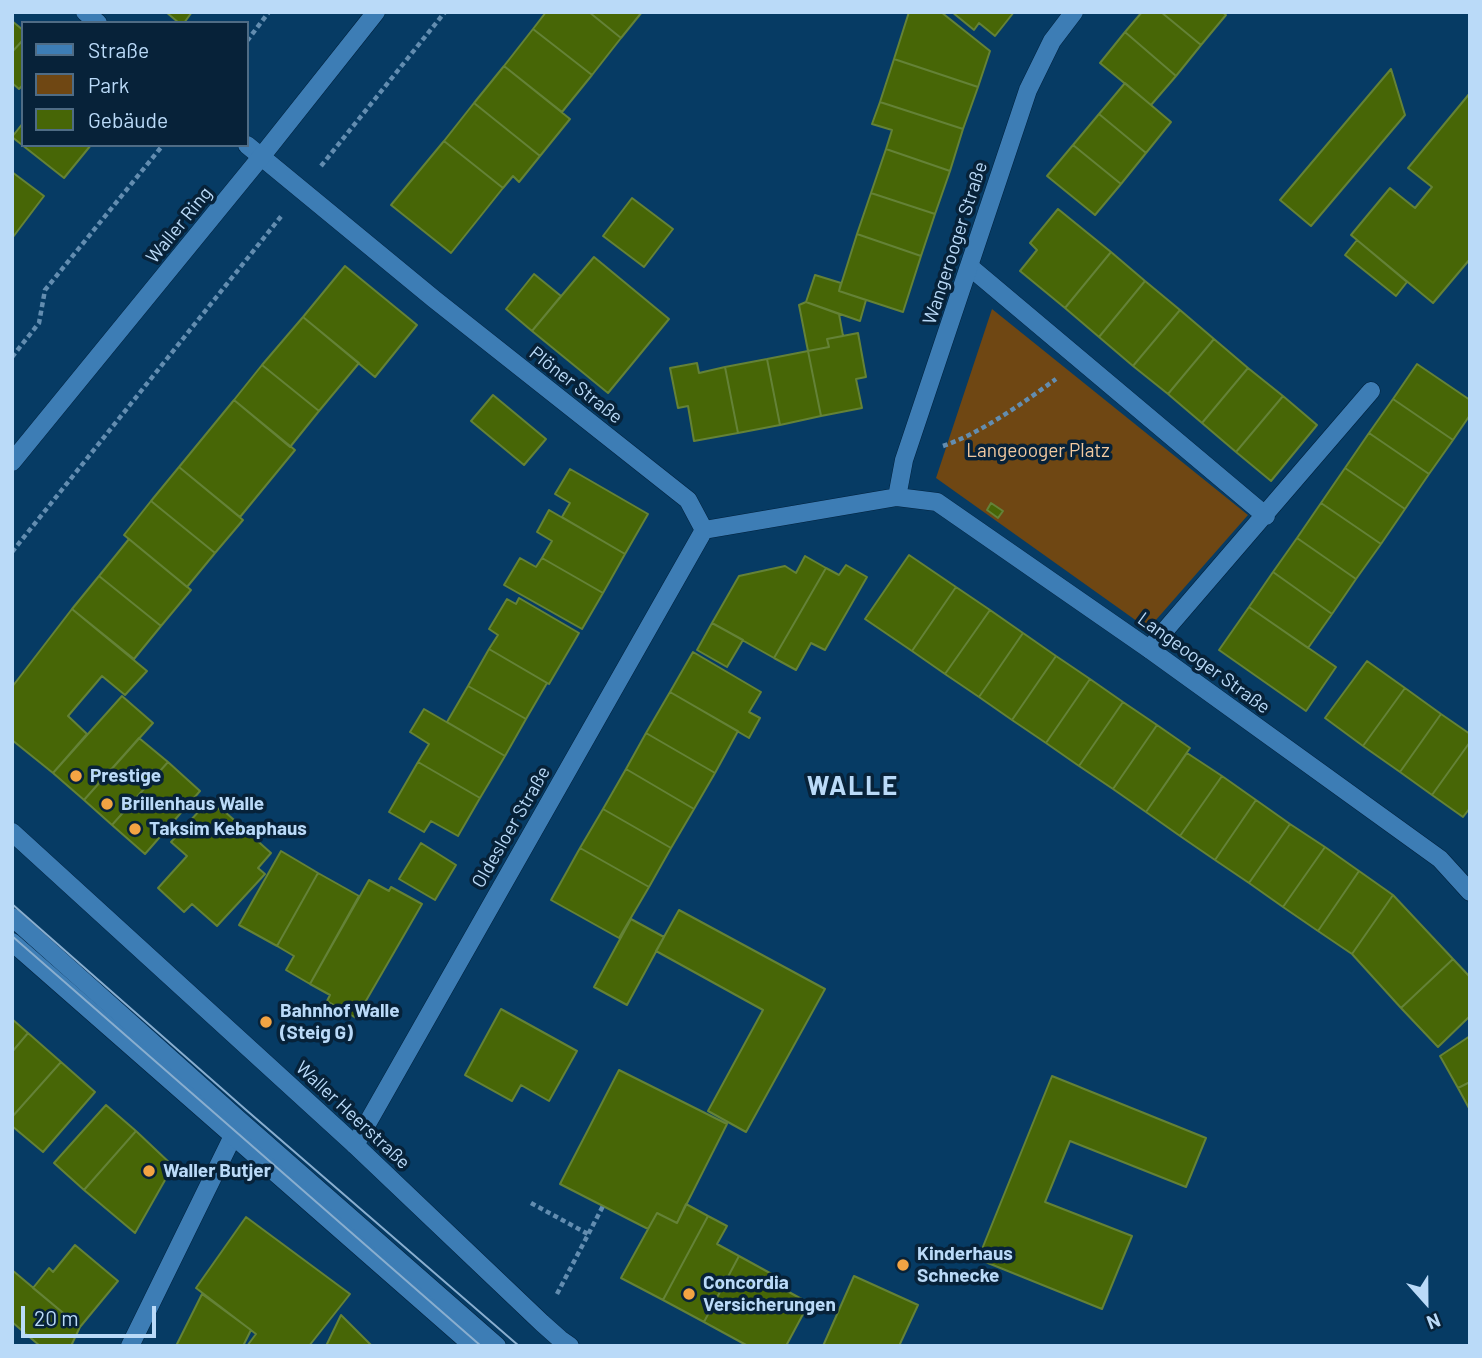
<!DOCTYPE html>
<html>
<head>
<meta charset="utf-8">
<style>
	body { margin:0 }
	#map { position:relative; width:1482px; height:1358px; overflow:hidden; background:#063b64; font-family:Barlow,sans-serif }
	canvas { display:block }
	.frame { position:absolute; inset:0; border:14px solid #badaf8; pointer-events:none }
	.legend { position:absolute; left:21px; top:21px; width:228px; height:126px; box-sizing:border-box; background:#072239; border:2px solid #4f6c85; margin:0; padding:9px 12px; list-style:none; font-size:21px; color:#badaf8 }
	.legend li { display:flex; align-items:center; gap:14px; height:35px }
	.legend b { width:35px; border:2px solid #4f6c85 }
	.north { position:absolute; left:1391px; top:1267px; width:70px; height:70px; -webkit-text-stroke:5px #072239; paint-order:stroke; rotate:159deg; font-size:19px; font-weight:700; line-height:28px; text-align:center; color:#badaf8 }
	.north::after { content:''; display:block; margin:auto; width:24px; height:32px; background:#badaf8; clip-path:polygon(50% 0,100% 100%,50% 72%,0 100%) }
	.scale { position:absolute; left:21px; top:1306px; width:135px; height:32px; box-sizing:border-box; border:4px solid #badaf8; border-top:0; padding-left:9px; font-size:21px; line-height:24px; white-space:nowrap; color:#badaf8; -webkit-text-stroke:5px #072239; paint-order:stroke }
</style>
</head>
<body>
<div id="map">
<canvas width="1482" height="1358"></canvas>
<div class="frame"></div>
<ul class="legend">
<li><b style="height:9px;background:#3d7db5"></b>Straße</li>
<li><b style="height:19px;background:#6f4713"></b>Park</li>
<li><b style="height:19px;background:#476606"></b>Gebäude</li>
</ul>
<div class="north">N</div>
<div class="scale">20 m</div>
</div>
<script>
const c = document.querySelector('canvas').getContext('2d');
c.lineJoin = 'round';
function fillPath(path, color) {
  c.fillStyle = color;
  c.fill(path, 'evenodd');
}
function strokePath(path, color, width, dash) {
  c.strokeStyle = color;
  c.lineWidth = width;
  c.lineCap = dash ? 'butt' : 'round';
  c.setLineDash(dash || []);
  c.stroke(path);
}
function drawText(font, color, halo, rows, align = 'center') {
  c.font = font + ' Barlow,sans-serif';
  c.lineWidth = 7;
  c.setLineDash([]);
  c.textBaseline = 'middle';
  c.strokeStyle = halo;
  c.fillStyle = color;
  for (const [text, x, y, turn = 0] of rows) {
    c.save();
    c.translate(x, y);
    c.rotate((+turn || 0) * Math.PI / 180);
    c.textAlign = isNaN(turn) ? turn : align;
    if (halo) c.strokeText(text, 0, 0);
    c.fillText(text, 0, 0);
    c.restore();
  }
}
const green = new Path2D(`
	M992,309L1248,515L1148,629L936,478Z`);
const building = new Path2D(`
	M166,12H192L184,23H179Z
	M546,12H589L621,38L592,75L533,29Z
	M589,12H642L621,38Z
	M909,12H941L990,51L978,87L894,59Z
	M952,12H1014L995,36L979,23L974,30Z
	M1142,12H1161L1201,45L1176,76L1125,32Z
	M1161,12H1222L1226,15L1201,45Z
	M12,21L23,30V40L12,52Z
	M533,29L592,75L562,112L504,66Z
	M1125,32L1176,76L1151,105L1100,63Z
	M23,40V85L19,89L12,83V52Z
	M894,59L978,87L963,129L880,102Z
	M504,66L570,119L540,156L474,103Z
	M1391,69L1405,115L1311,226L1280,200Z
	M1125,83L1171,122L1146,153L1099,114Z
	M1470,93V259L1433,303L1351,235L1390,188L1415,208L1432,187L1408,168Z
	M880,102L963,129L950,171L886,149L892,130L872,124Z
	M474,103L540,156L519,182L513,176L503,188L444,141Z
	M1099,114L1146,153L1121,184L1073,145Z
	M23,123V145H91L64,178L12,137Z
	M444,141L503,188L451,253L391,205Z
	M1073,145L1121,184L1095,215L1047,176Z
	M886,149L950,171L935,214L871,193Z
	M12,172L44,196L13,237H12Z
	M871,193L935,214L921,256L857,234Z
	M632,198L673,229L644,267L603,236Z
	M1058,209L1111,252L1065,308L1020,271L1037,250L1030,243Z
	M857,234L921,256L903,312L839,291Z
	M1357,240L1407,282L1396,296L1345,255Z
	M1111,252L1145,281L1099,337L1065,308Z
	M594,257L669,319L608,393L532,331Z
	M345,266L417,325L375,377L303,317Z
	M534,274L561,296L532,331L506,309Z
	M815,275L841,283L839,291L866,300L860,321L806,302Z
	M1145,281L1180,310L1133,366L1099,337Z
	M806,302L839,314L843,336L827,339L829,347L808,351L799,305Z
	M1180,310L1214,339L1168,394L1133,366Z
	M303,317L359,363L319,411L262,365Z
	M858,333L866,377L856,379L862,408L821,416L808,351L829,347L827,339Z
	M1214,339L1248,368L1202,423L1168,394Z
	M808,351L821,416L780,425L767,359Z
	M767,359L780,425L738,433L725,367Z
	M697,363L699,373L725,367L738,433L694,441L688,406L678,408L670,368Z
	M1417,364L1470,400V415L1453,440L1393,399Z
	M262,365L319,411L290,447L234,400Z
	M1248,368L1283,396L1236,452L1202,423Z
	M493,395L546,439L524,465L471,421Z
	M1283,396L1317,425L1271,481L1236,452Z
	M1393,399L1453,440L1429,474L1369,433Z
	M234,400L295,450L240,517L179,467Z
	M1369,433L1429,474L1405,509L1345,468Z
	M179,467L243,520L215,553L151,501Z
	M1345,468L1405,509L1381,544L1321,503Z
	M570,469L648,514L625,554L562,517L570,503L555,494Z
	M151,501L215,553L187,587L124,535Z
	M991,503L1003,511L998,518L987,510Z
	M1321,503L1381,544L1356,579L1297,538Z
	M549,510L625,554L603,593L542,558L552,541L537,532Z
	M1297,538L1356,579L1332,614L1273,572Z
	M129,539L191,590L161,626L99,576Z
	M909,555L956,587L912,651L865,619Z
	M805,556L826,568L774,658L712,623L739,576L785,566L796,573Z
	M520,558L536,567L542,558L603,593L582,629L504,585Z
	M846,565L867,577L825,650L811,643L796,670L774,658L826,568L839,575Z
	M1273,572L1332,614L1308,648L1249,607Z
	M99,576L161,626L134,659L72,609Z
	M956,587L990,610L945,674L912,651Z
	M519,598L579,633L549,684L489,649L498,635L489,629L507,599L516,604Z
	M1249,607L1336,667L1306,711L1219,650Z
	M72,609L147,671L125,695L102,676L68,716L87,734L53,773L12,740V687Z
	M990,610L1023,633L979,697L945,674Z
	M712,623L743,640L727,667L697,650Z
	M1023,633L1056,656L1012,720L979,697Z
	M489,649L547,683L526,719L468,686Z
	M693,652L761,692L749,712L760,718L749,738L670,692Z
	M1056,656L1090,679L1046,743L1012,720Z
	M1367,661L1405,688L1363,746L1325,718Z
	M1090,679L1123,702L1079,766L1046,743Z
	M468,686L526,719L505,756L447,722Z
	M1405,688L1441,714L1400,772L1363,746Z
	M670,692L738,731L715,773L646,733Z
	M122,696L153,723L84,800L53,773Z
	M1123,702L1157,725L1113,789L1079,766Z
	M424,709L505,756L480,798L418,762L429,744L410,732Z
	M1441,714L1470,734V742L1432,795L1400,772Z
	M1157,725L1190,748L1146,812L1113,789Z
	M646,733L715,773L694,809L626,769Z
	M139,738L168,762L112,825L84,800Z
	M1470,742V808L1463,817L1432,795Z
	M1187,753L1222,776L1180,836L1146,812Z
	M168,762L200,791L145,854L112,825Z
	M418,762L480,798L458,836L431,821L424,832L389,812Z
	M626,769L694,809L671,848L603,809Z
	M1222,776L1256,800L1215,860L1180,836Z
	M209,800L223,813L224,811L271,853L258,868L265,874L217,926L192,904L184,912L158,888L187,856L171,842Z
	M1256,800L1290,824L1249,883L1215,860Z
	M603,809L671,848L649,887L580,848Z
	M1290,824L1325,847L1283,907L1249,883Z
	M421,843L456,865L435,900L399,879Z
	M1325,847L1359,871L1318,931L1283,907Z
	M580,848L649,887L619,938L551,900Z
	M281,851L318,873L277,946L239,925Z
	M1359,871L1393,895L1352,954L1318,931Z
	M318,873L359,896L310,984L286,970L294,956L277,946Z
	M369,880L389,891L391,887L422,904L356,1018L327,1001L330,995L310,984Z
	M1393,895L1453,959L1401,1008L1352,954Z
	M679,910L825,989L746,1132L708,1111L763,1010L656,951Z
	M631,919L664,937L627,1005L594,987Z
	M1453,959L1470,977V1016L1438,1047L1401,1008Z
	M501,1009L577,1051L549,1101L521,1085L512,1101L465,1075Z
	M12,1019L28,1033L12,1052Z
	M28,1033L61,1062L12,1117V1052Z
	M1470,1036V1082L1458,1088L1440,1056Z
	M61,1062L95,1092L43,1152L12,1126V1117Z
	M619,1070L727,1124L677,1223L657,1213L648,1229L560,1184Z
	M1052,1076L1206,1138L1186,1187L1070,1141L1045,1202L1132,1236L1102,1309L978,1259Z
	M1470,1082V1110L1458,1088Z
	M106,1105L136,1131L84,1190L54,1163Z
	M136,1131L173,1166L135,1233L84,1190Z
	M686,1204L708,1216L663,1300L621,1278L657,1213L677,1223Z
	M708,1216L727,1226L717,1244L739,1256L704,1322L663,1300Z
	M246,1217L350,1294L309,1346H247L256,1334L196,1288Z
	M75,1245L118,1281L80,1327L33,1288L49,1268L53,1272Z
	M739,1256L779,1278L776,1285L809,1303L786,1346H748L704,1322Z
	M12,1270L80,1327L71,1346H40L12,1322Z
	M854,1276L918,1305L899,1346H823Z
	M202,1294L251,1330L243,1346H176Z
	M341,1315L372,1346H326Z`);
const path = new Path2D(`
	M247,41L269,12
	M321,166L445,12
	M12,357L39,323L45,290L163,145
	M943,446C981,433 1023,403 1056,379
	M12,552L283,214
	M531,1203L588,1234
	M557,1294L603,1206`);
const lane = new Path2D(`
	M970,267L1266,516
	M1149,649L1371,391
	M12,917L238,1119L497,1346`);
const street = new Path2D(`
	M85,12L98,23
	M247,145L434,299L688,500L704,530
	M897,497L904,460L1028,90L1052,41L1074,12
	M704,530L897,497L937,502L1149,649L1440,859L1470,892
	M355,1145L704,530
	M130,1346L233,1136`);
const secondary = new Path2D(`
	M12,462L261,157L376,12
	M12,832L355,1145L542,1323L560,1339L570,1346
	M12,942L473,1346`);
const tram = new Path2D(`
	M12,904L245,1109L519,1346
	M12,936L481,1346`);
const markers = [
	[76,776,7,"#f3a443"],
	[107,804,7,"#f3a443"],
	[135,829,7,"#f3a443"],
	[266,1022,7,"#f3a443"],
	[149,1171,7,"#f3a443"],
	[903,1265,7,"#f3a443"],
	[689,1294,7,"#f3a443"]
];
const streetNames = [
	["Waller Ring",179,225,-51],
	["Wangerooger Straße",955,243,-72],
	["Plöner Straße",576,385,38],
	["Langeooger Straße",1204,663,36],
	["Oldesloer Straße",511,827,-60],
	["Waller Heerstraße",353,1115,43]
];
const parkNames = [
	["Langeooger Platz",1038,451]
];
const poiNames = [
	["Prestige",90,776],
	["Brillenhaus Walle",121,804],
	["Taksim Kebaphaus",149,829],
	["Bahnhof Walle",280,1011],
	["(Steig G)",280,1033],
	["Waller Butjer",163,1171],
	["Kinderhaus",917,1254],
	["Schnecke",917,1276],
	["Concordia",703,1283],
	["Versicherungen",703,1305]
];
const districtNames = [
	["WALLE",853,786]
];
fillPath(green, '#6f4713');
fillPath(building, '#476606');
strokePath(building, '#648237', 2);
strokePath(lane, '#00223e', 19);
strokePath(street, '#00223e', 19);
strokePath(secondary, '#00223e', 19);
strokePath(path, '#638db0', 4.5, [5, 3.5]);
strokePath(lane, '#3d7db5', 18);
strokePath(street, '#3d7db5', 18);
strokePath(secondary, '#3d7db5', 18);
strokePath(tram, '#89aecf', 2);
for (const [x, y, r, color] of markers) {
  const dot = new Path2D();
  dot.arc(x, y, r, 0, 2 * Math.PI);
  c.fillStyle = color;
  c.fill(dot);
  strokePath(dot, '#072239', 2.5);
}
drawText('19px', '#badaf8', '#072239', streetNames);
drawText('19px', '#f3caa0', '#072239', parkNames);
drawText('bold 19px', '#badaf8', '#072239', poiNames, 'left');
c.letterSpacing = '2px';
drawText('bold 26px', '#badaf8', '#072239', districtNames);
c.letterSpacing = '0px';
</script>
</body>
</html>
